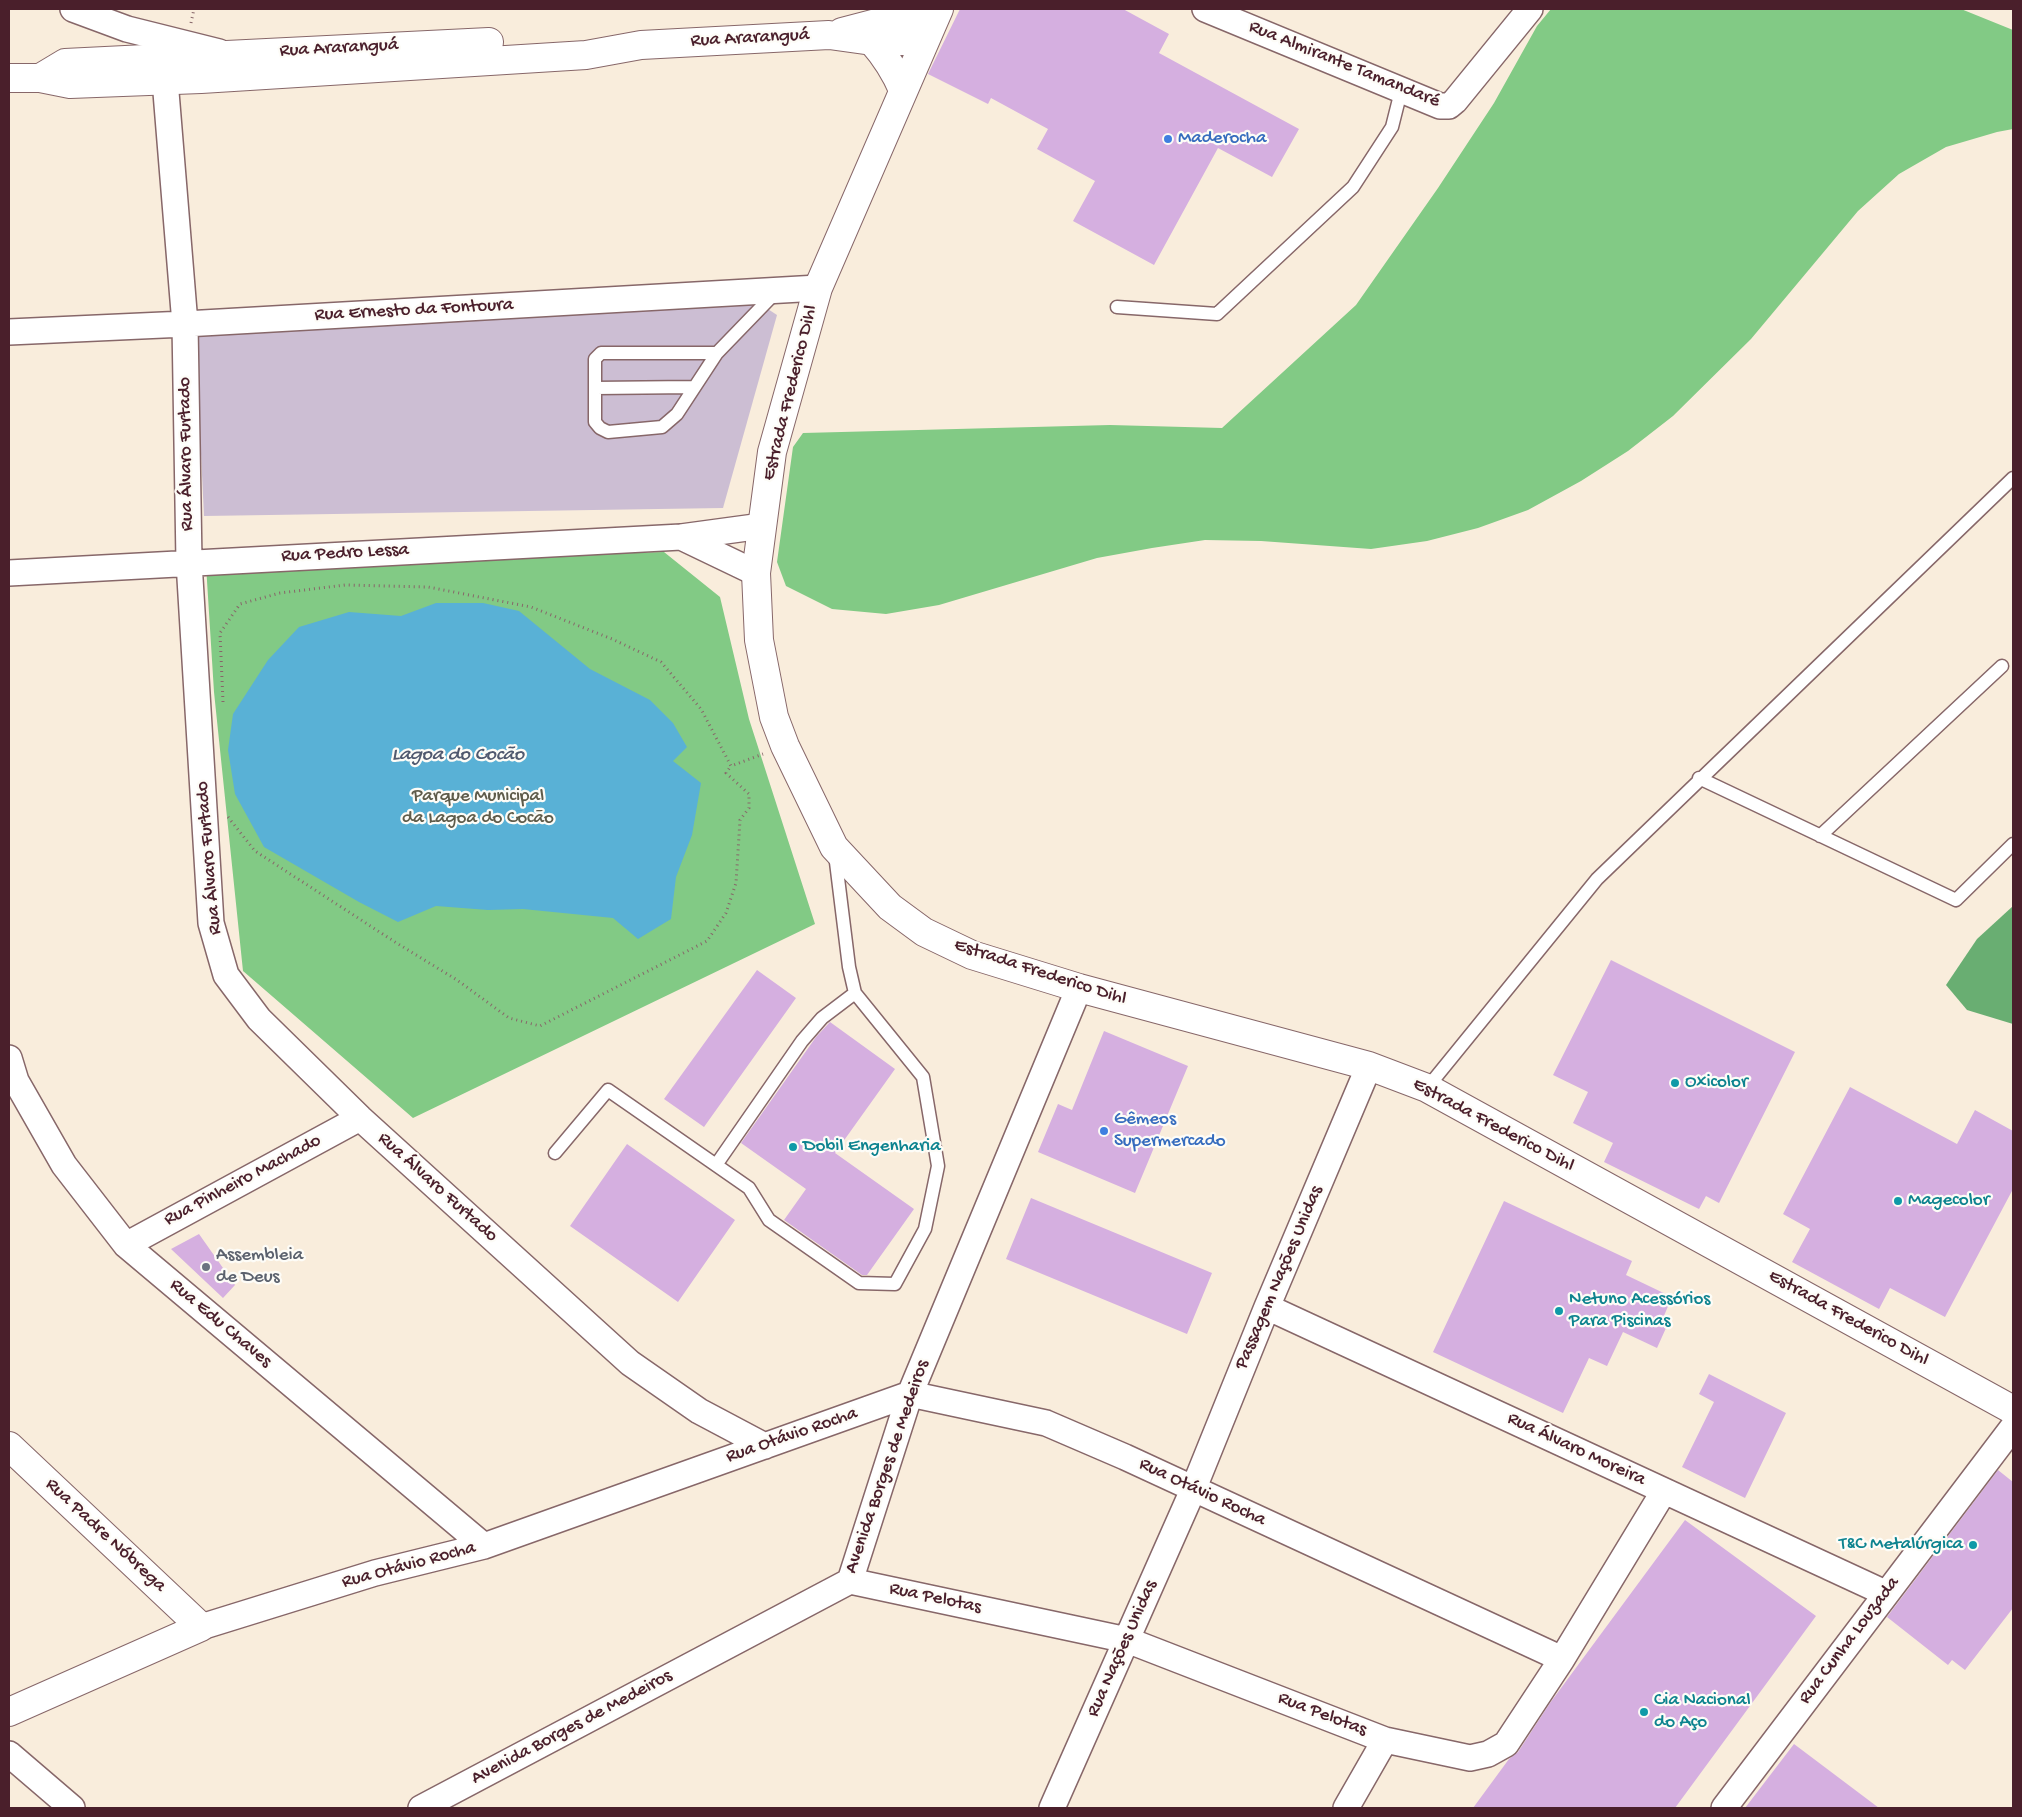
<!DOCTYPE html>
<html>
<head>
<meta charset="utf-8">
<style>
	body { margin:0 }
	#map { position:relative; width:2022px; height:1817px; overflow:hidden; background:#f9eddc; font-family:"Gochi Hand",sans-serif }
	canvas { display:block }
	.frame { position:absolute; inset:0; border:10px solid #4a1f2b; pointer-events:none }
</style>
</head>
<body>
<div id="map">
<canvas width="2022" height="1817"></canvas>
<div class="frame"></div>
</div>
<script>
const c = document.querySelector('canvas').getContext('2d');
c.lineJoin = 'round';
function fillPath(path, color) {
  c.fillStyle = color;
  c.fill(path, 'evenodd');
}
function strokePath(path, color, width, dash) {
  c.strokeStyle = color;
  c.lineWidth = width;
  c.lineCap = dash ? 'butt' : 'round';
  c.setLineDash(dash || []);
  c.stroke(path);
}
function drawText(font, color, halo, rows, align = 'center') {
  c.font = font + ' "Gochi Hand",sans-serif';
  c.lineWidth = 4.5;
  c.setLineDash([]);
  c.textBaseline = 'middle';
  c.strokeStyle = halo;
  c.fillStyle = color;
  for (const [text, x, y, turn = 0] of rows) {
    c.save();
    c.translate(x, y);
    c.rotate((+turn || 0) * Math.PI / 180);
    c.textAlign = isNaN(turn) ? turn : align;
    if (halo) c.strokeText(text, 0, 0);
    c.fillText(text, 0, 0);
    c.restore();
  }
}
const industrial = new Path2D(`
	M748,296L777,315L723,508L204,516L195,329Z`);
const green = new Path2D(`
	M1551,9H1961L2013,30V129L1997,132L1946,147L1899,174L1858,211L1751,339L1673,416L1628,451L1581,481L1528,510L1478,528L1427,541L1371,549L1261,541L1205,540L1152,548L1097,558L939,605L886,614L832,609L786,586L777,562L793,447L803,433L1110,425L1222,428L1356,305L1438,188L1494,103L1537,26Z
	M664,552L720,597L749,719L815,924L413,1118L243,971L214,692L206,565Z`);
const forest = new Path2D(`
	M2013,906V1024L1967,1010L1946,985L1977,939Z`);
const water = new Path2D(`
	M436,603H483L519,611L590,669L650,700L673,723L687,747L673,761L701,783L692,835L676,877L671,919L638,939L613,918L523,909L488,910L436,906L398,922L359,902L264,847L235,794L228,750L233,714L268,660L299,627L349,612L401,616Z`);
const building = new Path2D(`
	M960,9H1123L1169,34L1159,53L1299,129L1272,177L1218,148L1154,265L1073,221L1095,181L1037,149L1048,129L991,98L988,104L928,74Z
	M1611,960L1795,1052L1719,1203L1706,1196L1699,1209L1604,1162L1613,1143L1573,1123L1588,1092L1553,1075Z
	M757,970L796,998L704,1127L664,1099Z
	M830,1022L895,1069L835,1153L914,1209L867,1275H862L784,1220L806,1189L741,1143L816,1037Z
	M1104,1031L1188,1066L1135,1193L1038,1152L1058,1104L1072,1110Z
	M1850,1087L1957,1144L1975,1110L2013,1131V1189L1945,1317L1890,1288L1879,1309L1792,1262L1810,1229L1783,1214Z
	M627,1144L735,1220L678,1302L570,1226Z
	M1031,1198L1212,1273L1187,1334L1006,1259Z
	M1504,1201L1632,1261L1626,1275L1672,1297L1660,1325L1666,1328L1657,1348L1623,1332L1607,1366L1589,1358L1563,1413L1433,1352Z
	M199,1234L235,1285L223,1298L171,1249Z
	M1709,1374L1786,1413L1745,1498L1682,1467L1714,1402L1699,1394Z
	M1998,1470L2013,1482V1608L1965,1670L1952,1660L1948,1665L1887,1617Z
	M1685,1520L1816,1616L1675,1808H1473L1509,1759L1518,1752L1550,1703Z
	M1794,1744L1879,1808H1745Z`);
const path = new Path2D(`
	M191,23L194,9
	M223,702L220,633L240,604L280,593L345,585L428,587L531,607L612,639L661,662L701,709L731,766L763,754
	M228,817L255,851L395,942L457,980L509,1018L540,1026L707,941L726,913L736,883L740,820L749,808V794L726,773L731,766`);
const lane = new Path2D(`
	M1117,307L1217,314L1353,187L1392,127L1401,91
	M717,353L677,414L662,427L608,432L600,428L595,422V359L601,353H717L776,292
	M595,388L693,387
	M1699,778L1956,900L2013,844
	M1820,836L2002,666
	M1427,1088L1597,879L2013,478
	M555,1153L608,1090L749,1188L769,1220L859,1283L895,1284L925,1229L938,1166L923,1077L855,993L849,967L835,854
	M716,1165L802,1041L822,1018L855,993`);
const street = new Path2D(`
	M73,9L127,29L219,52
	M1205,9L1440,106H1449L1455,101L1530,9
	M165,80L185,324L189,562L211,923L226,975L259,1019L360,1118L630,1363L699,1411L765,1446
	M9,332L185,324L818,288
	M681,537L756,573
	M9,573L681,537L762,526
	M9,1058L16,1081L64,1165L126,1245L484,1546
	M126,1245L360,1118
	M1267,1307L1885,1593
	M850,1581L1127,1640L1385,1740L1470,1758L1488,1754L1506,1744L1562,1659L1664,1491
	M201,1627L375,1573L484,1546L910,1394L1046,1423L1125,1457L1562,1659
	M9,1754L72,1808
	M421,1808L850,1581L910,1394L1079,988
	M1052,1808L1193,1490L1267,1307L1369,1066
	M1346,1808L1385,1740
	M1724,1808L2013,1427`);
const secondary = new Path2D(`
	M939,9L818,288L772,452L756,573L759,640L774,717L785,746L834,847L890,907L924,932L972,955L1079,988L1369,1066L1427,1088L2013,1410
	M842,32L930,9
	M872,41C886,57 895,71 903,90
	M9,78H40L70,84L201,79L586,55L641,45L829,35L872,41H924
	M40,78L65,63L489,42
	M9,1446L201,1627L9,1712`);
const markers = [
	[1168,139,5,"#3f7fe0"],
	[1675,1083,5,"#0f9aa8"],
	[1104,1131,5,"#3f7fe0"],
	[793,1147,5,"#0f9aa8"],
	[1898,1201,5,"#0f9aa8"],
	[206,1267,5,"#6b7280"],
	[1559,1311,5,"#0f9aa8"],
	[1973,1545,5,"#0f9aa8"],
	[1644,1712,5,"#0f9aa8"]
];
const streetNames = [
	["Rua Araranguá",750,39,-3],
	["Rua Araranguá",339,49,-3],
	["Rua Almirante Tamandaré",1344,65,22],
	["Rua Ernesto da Fontoura",414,311,-3],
	["Estrada Frederico Dihl",791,393,-76],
	["Rua Álvaro Furtado",187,454,-91],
	["Rua Pedro Lessa",345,554,-3],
	["Rua Álvaro Furtado",210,858,-95],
	["Estrada Frederico Dihl",1040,973,18],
	["Estrada Frederico Dihl",1493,1126,28],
	["Rua Pinheiro Machado",243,1181,-28],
	["Rua Álvaro Furtado",437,1188,42],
	["Passagem Nações Unidas",1280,1278,-67],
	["Estrada Frederico Dihl",1848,1319,29],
	["Rua Edu Chaves",220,1324,40],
	["Rua Otávio Rocha",792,1436,-19],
	["Rua Álvaro Moreira",1576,1450,25],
	["Avenida Borges de Medeiros",888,1467,-71],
	["Rua Otávio Rocha",1202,1493,25],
	["Rua Padre Nóbrega",105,1536,43],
	["Rua Otávio Rocha",409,1566,-15],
	["Rua Pelotas",935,1599,12],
	["Rua Cunha Louzada",1850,1641,-53],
	["Rua Nações Unidas",1123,1649,-66],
	["Rua Pelotas",1322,1715,21],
	["Avenida Borges de Medeiros",572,1728,-28]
];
const shopNames = [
	["Maderocha",1178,139],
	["Gêmeos",1114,1120],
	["Supermercado",1114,1142]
];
const parkNames = [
	["Parque Municipal",478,797],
	["da Lagoa do Cocão",478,819]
];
const cultureNames = [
	["Oxicolor",1685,1083],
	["Dobil Engenharia",803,1147],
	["Magecolor",1908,1201],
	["Netuno Acessórios",1569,1300],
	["Para Piscinas",1569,1322],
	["T&C Metalúrgica",1963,1545,"right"],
	["Cia Nacional",1654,1701],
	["do Aço",1654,1723]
];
const worshipNames = [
	["Assembleia",216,1256],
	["de Deus",216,1278]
];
const waterNames = [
	["Lagoa do Cocão",458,756]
];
fillPath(industrial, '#ccbed3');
fillPath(green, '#82ca85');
fillPath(forest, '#69ae72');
fillPath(water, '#59b1d6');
fillPath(building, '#d5afe0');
strokePath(lane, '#876769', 15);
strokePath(street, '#876769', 28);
strokePath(secondary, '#876769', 30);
strokePath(path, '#876769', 3, [1, 4]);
strokePath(lane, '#fff', 12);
strokePath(street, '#fff', 25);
strokePath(secondary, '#fff', 28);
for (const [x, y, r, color] of markers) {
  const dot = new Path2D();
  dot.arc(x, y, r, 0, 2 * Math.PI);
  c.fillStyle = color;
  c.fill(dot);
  strokePath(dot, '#fdfcf7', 2);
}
drawText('19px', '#4a1f2b', '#fdfcf7', streetNames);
drawText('19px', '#366cbe', '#fdfcf7', shopNames, 'left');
drawText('19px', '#5e5b4a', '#fdfcf7', parkNames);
drawText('19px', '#0d838f', '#fdfcf7', cultureNames, 'left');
drawText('19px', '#5b616d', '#fdfcf7', worshipNames, 'left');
drawText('italic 20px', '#50596f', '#fdfcf7', waterNames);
</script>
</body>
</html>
